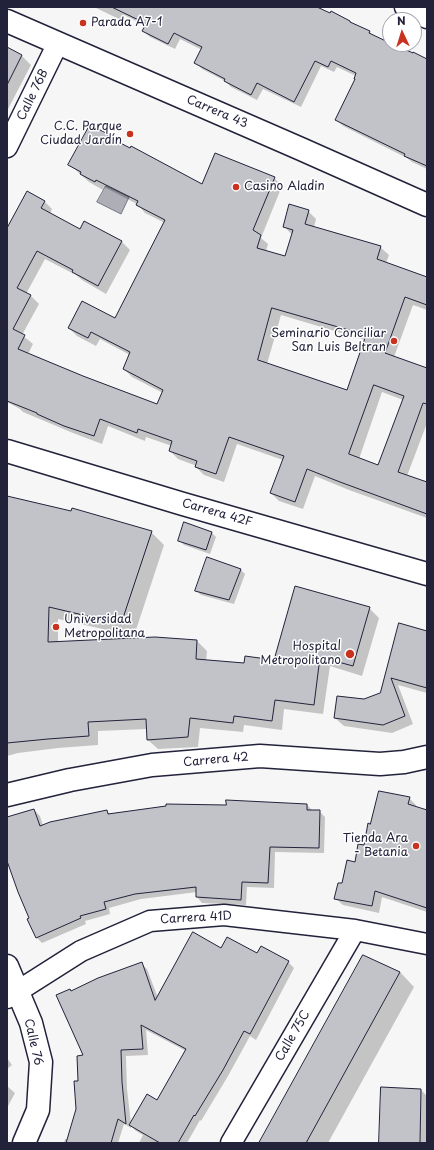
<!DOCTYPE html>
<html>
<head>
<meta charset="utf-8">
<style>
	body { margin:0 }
	#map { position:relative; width:434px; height:1150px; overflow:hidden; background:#f6f6f7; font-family:"Playpen Sans",sans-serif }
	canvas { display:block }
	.frame { position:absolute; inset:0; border:8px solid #22223b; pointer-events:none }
	.north { position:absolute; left:382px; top:12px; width:40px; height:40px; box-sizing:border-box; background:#fff; border:1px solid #a7a7b1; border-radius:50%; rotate:356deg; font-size:11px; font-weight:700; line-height:16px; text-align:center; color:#22223b }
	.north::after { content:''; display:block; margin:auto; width:14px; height:18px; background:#c8321e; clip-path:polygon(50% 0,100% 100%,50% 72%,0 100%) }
</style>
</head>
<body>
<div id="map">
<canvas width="434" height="1150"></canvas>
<div class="frame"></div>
<div class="north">N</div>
</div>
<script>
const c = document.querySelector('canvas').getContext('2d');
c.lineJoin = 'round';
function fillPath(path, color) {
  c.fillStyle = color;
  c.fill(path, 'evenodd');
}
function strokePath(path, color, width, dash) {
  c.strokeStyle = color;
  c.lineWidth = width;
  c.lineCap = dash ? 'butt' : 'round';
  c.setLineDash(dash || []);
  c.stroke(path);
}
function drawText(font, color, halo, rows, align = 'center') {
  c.font = font + ' "Playpen Sans",sans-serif';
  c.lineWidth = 3;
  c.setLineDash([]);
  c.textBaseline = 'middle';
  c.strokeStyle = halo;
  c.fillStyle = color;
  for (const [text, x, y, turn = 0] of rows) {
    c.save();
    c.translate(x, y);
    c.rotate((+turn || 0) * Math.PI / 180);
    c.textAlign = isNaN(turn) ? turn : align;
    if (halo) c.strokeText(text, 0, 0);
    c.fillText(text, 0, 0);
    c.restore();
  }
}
const water = new Path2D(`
	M106,186L129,197L121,214L97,202Z`);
const shadow = new Path2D(`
	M94,7H315L370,32L373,36L427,60V169L412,162L407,158L343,126L337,120L356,80V76L337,67L334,72L321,66L301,107L263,89L257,100L231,87L225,81L202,69L196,63L202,50L180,39L175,49L150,37L143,31L146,26L124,15L121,20Z
	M7,48L22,56L31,65L7,111Z
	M107,135L112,140L203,185L274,178L282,186L261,238L268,244L266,251L286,257L292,235L284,226L308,211L316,219L314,227L380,247L389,255L386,263L427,278V310L413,305L394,357L427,369V423L407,476L427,483V518L349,490L315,476L303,509L279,501L271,493L283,460L237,444L224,482L204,475L196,467L197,466L178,459L170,451L172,446L146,437L145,441L108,426L102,444L73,433L23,412L20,409L7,402V230L44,201L52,209L50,214L80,230L122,242L130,250L106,294L82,280L76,275L45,259L26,294L31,296L39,304L22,335L33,344L28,354L86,378L158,405L163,393L132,377L124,369L130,355L100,339L96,346L77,336L69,328L115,319L165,223L145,213L137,204L104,187L103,190L89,182L70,165ZM281,315L365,340L348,391L267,364ZM382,392L403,400L379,466L359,459Z
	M7,497L151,532L164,545L134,636L58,619V643L197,641L207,651L206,661L245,664L274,661L369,608L379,618L362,676L330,666L323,714L284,709L282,730L244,725L243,732L200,728L198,747L158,749L148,740L147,729L98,731V745L58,748L18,753L7,756Z
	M212,533L216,537L210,554L184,545L179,540Z
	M240,569L245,574L234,604L201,595L196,591Z
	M399,624L427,632V693L398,685L413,724L392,733L344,726L335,718L364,700L380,694Z
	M409,798L416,805V808L427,811V912L382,897L379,913L343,905L335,898L364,846L371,825Z
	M307,805L313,811H319L325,817L324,853L275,852L274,888L247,887L246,905L202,903L197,897V892L141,899L109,908L110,914L85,921L86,924L42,943L37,938L28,919L31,918L7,856V818L34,810L40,816L43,826L107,812L110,814Z
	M222,949L257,954L288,962L294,968L256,1040L250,1036L228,1076L201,1121L200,1120L187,1143H139L143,1135L136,1131L131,1126V1128L124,1124L118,1143H64L65,1139H68L77,1109L79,1082L85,1056L72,992L142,964L147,969L158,998ZM146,1030L186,1051L157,1101L131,1124L127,1089L126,1056L148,1055Z
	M400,972L414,987L328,1143H260Z
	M7,1058L12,1065L7,1069Z
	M7,1086L15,1093L7,1108Z
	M421,1090L427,1096V1143H380Z`);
const building = new Path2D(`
	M112,7H317L330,13L331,11L350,21V22L370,31L369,33L390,43V44H393L413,53V52L427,59V166L404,156L405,154L335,120L355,79H354L356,73L331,61L328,67L315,61L294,102L257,83L251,95L224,81L225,79L194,63L202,47L174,33L168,44L142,31L146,24Z
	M7,47L22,55L7,85Z
	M90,125L108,134L107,136L130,148L131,146L202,184L215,153L275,177L253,230L261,235L257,248L285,256L293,230L283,227L289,204L309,210L305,224L381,246L377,259L427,277V305L405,297L385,353L427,368V404L423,403L398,472L427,482V514L340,482L307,469L295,502L270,493L284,456L229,437L216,474L195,467L197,461L169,451L172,441L138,429L137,433L100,419L94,436L64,426L37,414V413L7,401V228L27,191L45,201L41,208L80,229L84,221L122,241L98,286L72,272L73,270L37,251L17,288L31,295L13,329L25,335L18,349L83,376L157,404L163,390L123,369L130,352L91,332L88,338L68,328L82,301L115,318L165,220L136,205L138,201L96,180L95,182L80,174L81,172L68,165ZM272,308L366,335L347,390L258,360ZM374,385L404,396L378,465L349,454Z
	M7,496L71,511L72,508L152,531L121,624L49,607L48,642L155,637L197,640L196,659L244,663L245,656L274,660L295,586L370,607L353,666L320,657L314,705L275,700L272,721L234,716L233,723L190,718L188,737L147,740L146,719L88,722L89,736L48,739L7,743Z
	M184,522L212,532L206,550L178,541Z
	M207,557L241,569L229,600L195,591Z
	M399,623L427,631V688L391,678L405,716L383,725L334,718L337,696L364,699L380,693Z
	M379,791L410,797L408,804L427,810V908L375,891L372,906L334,899L338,883H342L347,860L355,862L358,844L364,845L368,823L370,824Z
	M226,800L307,804V810H320L319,848L270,847L268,883L242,882L241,900L196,897V887L135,894L104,902L106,909L80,916L81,918L36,938L27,919L29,918L18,892L7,861V817L34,809L40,826L50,822L107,810L108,814L166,806V804L226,805Z
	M193,932L221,948L227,937L257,953L261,946L289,961L250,1034L244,1031L223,1070L195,1116L194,1115L178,1143H160L129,1125L147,1094L157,1100L186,1049L141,1025L143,1049L121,1050L122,1082L126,1124L118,1119L111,1143H66L76,1109L74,1081H78L77,1056L83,1055L56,995L70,989L71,991L98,978L142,962L155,1000Z
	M363,955L400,972L306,1143H259Z
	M381,1087L421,1089L420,1143H379Z`);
const minor = new Path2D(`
	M405,7L427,18
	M7,147L58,43
	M7,998L81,951L150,921L224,915L355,930L427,944
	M231,1143L355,930`);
const tertiary = new Path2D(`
	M7,21L301,149L427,205
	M7,451L183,504L427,574
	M7,795L70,780L152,765L260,756L380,764L404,762L427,757
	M7,966L31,1023L41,1062L38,1110L24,1143`);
const markers = [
	[83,23,4,"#c8321e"],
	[130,134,4,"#c8321e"],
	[236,187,4,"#c8321e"],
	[394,341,4,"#c8321e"],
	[56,627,4,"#c8321e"],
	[350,654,5,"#c8321e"],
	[416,846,4,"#c8321e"]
];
const poiNames = [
	["Parada A7-1",91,23,"left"],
	["C.C. Parque",122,127],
	["Ciudad Jardín",122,141],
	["Casino Aladin",244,187,"left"],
	["Seminario Conciliar",386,334],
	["San Luis Beltran",386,348],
	["Universidad",64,620,"left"],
	["Metropolitana",64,634,"left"],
	["Hospital",341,647],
	["Metropolitano",341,661],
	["Tienda Ara",408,839],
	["- Betania",408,853]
];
const streetNames = [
	["Calle 76B",33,95,-64],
	["Carrera 43",217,112,23],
	["Carrera 42F",217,513,16],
	["Carrera 42",216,760,-5],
	["Carrera 41D",196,918,-3],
	["Calle 75C",293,1036,-60],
	["Calle 76",33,1042,77]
];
fillPath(water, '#aeaeb7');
strokePath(water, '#767685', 1);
fillPath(shadow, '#0003');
fillPath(building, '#c2c2c9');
strokePath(building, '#22223b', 1);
strokePath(minor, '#22223b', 23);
strokePath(tertiary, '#22223b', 25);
strokePath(minor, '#fff', 20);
strokePath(tertiary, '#fff', 22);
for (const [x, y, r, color] of markers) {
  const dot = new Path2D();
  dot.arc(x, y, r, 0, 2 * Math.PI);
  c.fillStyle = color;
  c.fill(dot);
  strokePath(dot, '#fff', 1.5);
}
drawText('12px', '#22223b', '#fff', poiNames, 'right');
drawText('12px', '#22223b', '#fff', streetNames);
</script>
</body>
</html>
